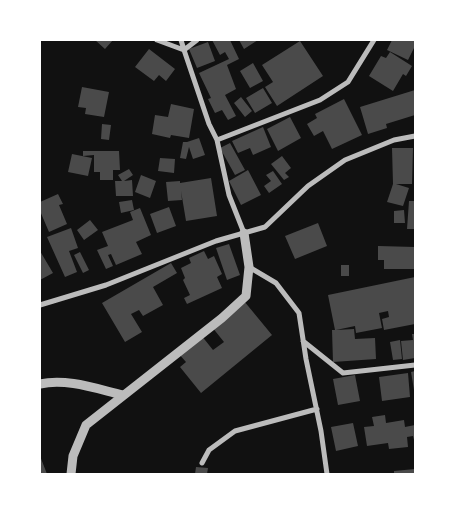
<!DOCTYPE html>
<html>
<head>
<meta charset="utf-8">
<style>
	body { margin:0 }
	#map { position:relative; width:455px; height:514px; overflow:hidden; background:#111; font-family:Inter,sans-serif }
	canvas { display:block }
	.frame { position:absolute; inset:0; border:41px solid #fff; pointer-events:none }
</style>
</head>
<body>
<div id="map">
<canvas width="455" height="514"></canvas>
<div class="frame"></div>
</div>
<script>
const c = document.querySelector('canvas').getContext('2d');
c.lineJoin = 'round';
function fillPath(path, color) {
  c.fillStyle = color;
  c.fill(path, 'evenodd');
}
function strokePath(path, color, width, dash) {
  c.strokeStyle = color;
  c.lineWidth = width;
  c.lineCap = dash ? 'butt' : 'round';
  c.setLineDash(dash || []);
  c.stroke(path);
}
const building = new Path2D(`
	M95,40H113L105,49Z
	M212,40H230L239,59L227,65L236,89L225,95L236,116L228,120L222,110L215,113L208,99L211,98L199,73L229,59L225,52L220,55Z
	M239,40H258L244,49Z
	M392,40H415V46L408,60L387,50Z
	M300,41L323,76L277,106L265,87L273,82L262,65Z
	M208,42L215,61L197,68L189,49Z
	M149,49L175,69L166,81L159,75L154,81L135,67Z
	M390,52L412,66L406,76L403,74L393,91L369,76L381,56L386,58Z
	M253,63L263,81L250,88L240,71Z
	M82,87L109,92L104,117L85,114L86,108L78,107Z
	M263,88L272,103L255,113L246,98Z
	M415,90V115L386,124L387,128L368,134L360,107Z
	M241,97L252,111L245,117L234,103Z
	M344,99L362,135L332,149L323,131L314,136L307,124L317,118L315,114Z
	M171,104L194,109L189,138L171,135L170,138L152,134L155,115L168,117Z
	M290,117L301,138L278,151L267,129Z
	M102,124L111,125L109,140L101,139Z
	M263,127L271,147L253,155L250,148L238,153L232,141Z
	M199,138L205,155L193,159L189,147L186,159L180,158L183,142H187Z
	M230,143L245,170L235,175L220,148Z
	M392,148H413L412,184H396L409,188L403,206L387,202L393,184Z
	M83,151H119L120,170H113V180H100V172H94V155L83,156Z
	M72,154L92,158L88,176L68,172Z
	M282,156L291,168L285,173L289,177L284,180L271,164Z
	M160,158L175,159L174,173L158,171Z
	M129,169L133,175L124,181L132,180L133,196H116L115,181H122L118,175Z
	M248,170L261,195L241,205L229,181Z
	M273,171L282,184L269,193L264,186L271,181L266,175Z
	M141,175L156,181L150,198L135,192Z
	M211,178L217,216L186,221L181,191L182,200L168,201L166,182L180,181V183Z
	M58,194L63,204L59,205L67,224L49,232L40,211V202Z
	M132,200L134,210L121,213L119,202Z
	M409,201H415V229H407Z
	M169,207L176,226L157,233L150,214Z
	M140,208L151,235L136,242L142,254L116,265L111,254L108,255L113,266L106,269L97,250L108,246L102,232L133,220L130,212Z
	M404,210L405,223H394V211Z
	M90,220L98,230L84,240L77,230Z
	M318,223L327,246L295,259L285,236Z
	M71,228L78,248L69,251L77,272L65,277L47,237Z
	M229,244L240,275L227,280L216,248Z
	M378,246L415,247V269H384V260H378Z
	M40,251L53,273L40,280Z
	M204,251L208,259L214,256L222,274L217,277L222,288L187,304L184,298L190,295L183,280L185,278L181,268L191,263L189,258Z
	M80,252L89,270L83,273L74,255Z
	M171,263L177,273L153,287L163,305L143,316L139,310L131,314L142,332L125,342L102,303Z
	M341,265H349V276H341Z
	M415,277V324L384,330L382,319L389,317L388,311L379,313L382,328L356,333L355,326L336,330L354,329L355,339L375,338L376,359L333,362L332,330H335L328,295Z
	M244,301L272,335L201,393L180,367L186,362L178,353L201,335L213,350L224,342L212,327Z
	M412,334H415V358L403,360L401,341L413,340Z
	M400,340L402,359L393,360L390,342Z
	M415,371V389L414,390L411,372Z
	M408,373L410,397L382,401L379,377Z
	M355,375L360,401L338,405L333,379Z
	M385,415L386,423L404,420L405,427L415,425V444L413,436L407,437L408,447L389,449L388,443L367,446L364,427L374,426L372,417Z
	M353,423L358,446L336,451L331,427Z
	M40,456L47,474H40Z
	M196,467L208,468L207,474H195Z
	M415,469V474H394V471Z`);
const minor = new Path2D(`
	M157,40L184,50
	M181,40L184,50
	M197,40L184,50L209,124L217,140
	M244,233L229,195L217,140L320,100L348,82L374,40
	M249,267L276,283L299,313L306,359L321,431L327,474
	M40,305L106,285L216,241L265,227L308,186L345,160L394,140L415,136
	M303,341L343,373L415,365
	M202,463L209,450L235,431L317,409`);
const tertiary = new Path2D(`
	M40,384C67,378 97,389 123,395
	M71,474L73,456L86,425L222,318L246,296L249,267L244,233`);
fillPath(building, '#4a4a4a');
strokePath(minor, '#bcbcbc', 5);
strokePath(tertiary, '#bcbcbc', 9);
</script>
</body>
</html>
